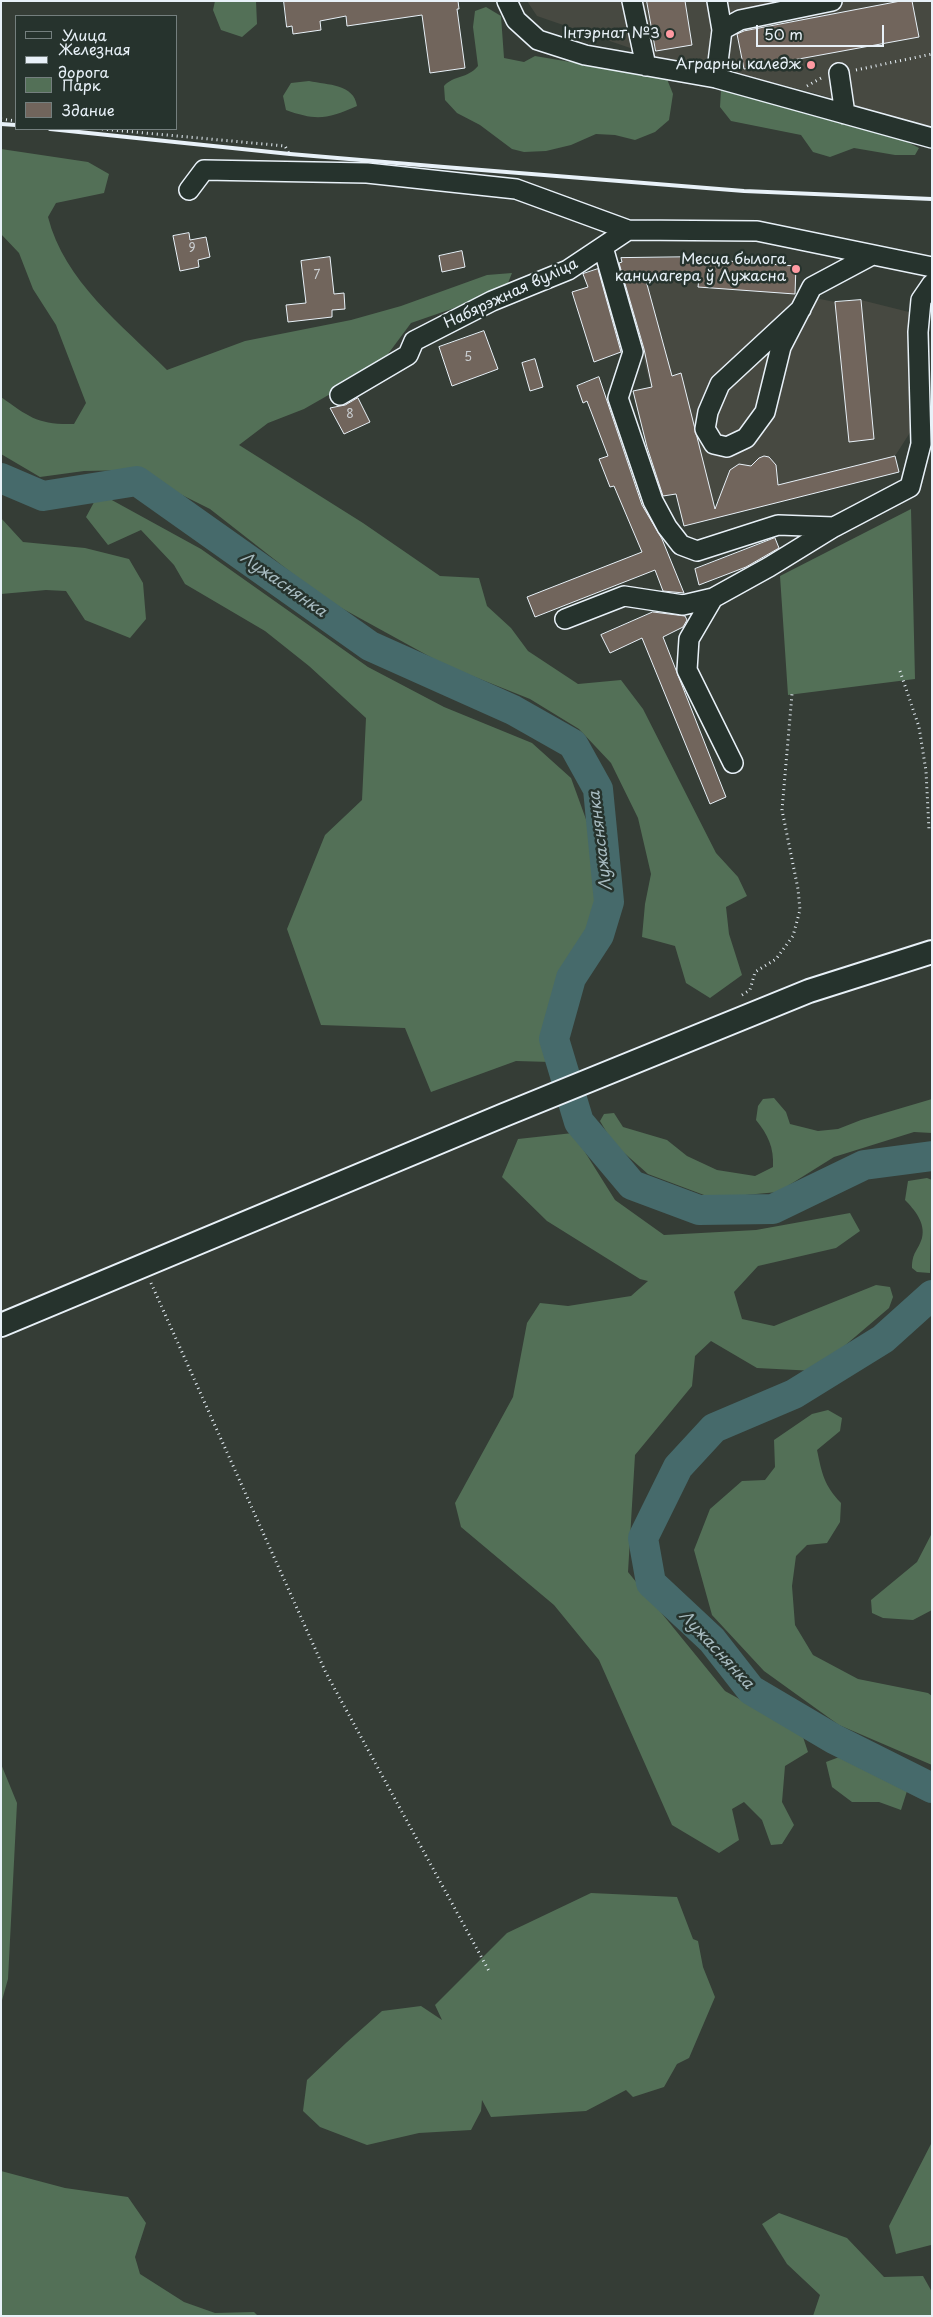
<!DOCTYPE html>
<html>
<head>
<meta charset="utf-8">
<style>
	body { margin:0 }
	#map { position:relative; width:933px; height:2317px; overflow:hidden; background:#353d36; font-family:"Playpen Sans",sans-serif }
	canvas { display:block }
	.frame { position:absolute; inset:0; border:2px solid #e8f1f8; pointer-events:none }
	.legend { position:absolute; left:15px; top:15px; width:162px; height:115px; box-sizing:border-box; background:#26332d; border:1px solid #747f7e; margin:0; padding:6px 9px; list-style:none; font-size:15px; color:#e8f1f8 }
	.legend li { display:flex; align-items:center; gap:10px; height:25px }
	.legend b { width:25px; border:1px solid #747f7e }
	.scale { position:absolute; left:756px; top:25px; width:128px; height:22px; box-sizing:border-box; border:2px solid #e8f1f8; border-top:0; padding-left:6px; font-size:15px; line-height:18px; white-space:nowrap; color:#e8f1f8; -webkit-text-stroke:4px #26332d; paint-order:stroke }
</style>
</head>
<body>
<div id="map">
<canvas width="933" height="2317"></canvas>
<div class="frame"></div>
<ul class="legend">
<li><b style="height:6px;background:#26332d"></b>Улица</li>
<li><b style="height:6px;background:#e8f1f8"></b>Железная дорога</li>
<li><b style="height:14px;background:#537057"></b>Парк</li>
<li><b style="height:14px;background:#71655c"></b>Здание</li>
</ul>
<div class="scale">50 m</div>
</div>
<script>
const c = document.querySelector('canvas').getContext('2d');
c.lineJoin = 'round';
function fillPath(path, color) {
  c.fillStyle = color;
  c.fill(path, 'evenodd');
}
function strokePath(path, color, width, dash) {
  c.strokeStyle = color;
  c.lineWidth = width;
  c.lineCap = dash ? 'butt' : 'round';
  c.setLineDash(dash || []);
  c.stroke(path);
}
function drawText(font, color, halo, rows, align = 'center') {
  c.font = font + ' "Playpen Sans",sans-serif';
  c.lineWidth = 5;
  c.setLineDash([]);
  c.textBaseline = 'middle';
  c.strokeStyle = halo;
  c.fillStyle = color;
  for (const [text, x, y, turn = 0] of rows) {
    c.save();
    c.translate(x, y);
    c.rotate((+turn || 0) * Math.PI / 180);
    c.textAlign = isNaN(turn) ? turn : align;
    if (halo) c.strokeText(text, 0, 0);
    c.fillText(text, 0, 0);
    c.restore();
  }
}
const built = new Path2D(`
	M527,1H932V129L811,92L713,68L668,61L537,16Z
	M754,263L796,266L795,294L835,302L861,300L909,312L911,431L895,456L680,510L642,351L663,346L645,277L699,278L700,264Z`);
const green = new Path2D(`
	M215,1H256L257,24L242,37L221,30L213,10Z
	M486,7L501,16L504,58L524,62L535,56L612,69L646,70L667,79L673,94L669,120L655,132L635,140L615,135L596,134L571,145L546,151L524,152L512,149L480,125L457,113L445,100L444,86C454,75 467,79 478,66L473,27L475,11Z
	M309,81C328,85 354,84 357,106C328,119 316,121 286,110L283,96L291,83Z
	M730,87L894,135L919,148L915,155H895L854,148L830,157L813,152L801,135L731,121L720,107L721,90Z
	M1,149L88,162L109,174L104,193L56,203L48,217C64,281 122,325 167,370L245,341L351,320L401,306L487,275L512,273L508,283L483,298L411,323L388,354L360,377L304,409L268,423L239,445L363,523L440,576L479,578L487,606L511,628L528,651L578,684L621,680L643,709L716,853L738,877L747,896L726,907L729,934L742,975L710,998L686,983L675,946L642,937L645,904L651,874L638,818L611,763L579,729L530,699L445,665L325,599L210,509L132,470L84,471L40,477L1,454V397C29,417 38,425 74,424L86,403L56,325L33,289L19,253L1,234Z
	M99,493L201,549L368,667L444,707L532,743L571,778L608,880L589,945L560,997L554,1023L551,1062L516,1061L431,1092L405,1028L321,1025L287,929L325,835L362,800L366,718L309,666L265,631L185,584L174,565L141,530L108,545L86,517Z
	M911,509L915,679L788,695L780,576Z
	M1,518L23,542L85,548L129,559L143,583L146,619L130,638L85,620L66,591L46,590L1,594Z
	M774,1098L786,1112L790,1124L818,1131L838,1129L861,1120L932,1099V1133L914,1132L834,1157L778,1192L712,1198L648,1174L613,1143L600,1121L604,1114L614,1113L623,1127L667,1140L687,1156L717,1170L755,1176L773,1167C774,1147 768,1135 756,1120L758,1106L763,1099Z
	M573,1133L615,1200L664,1235L756,1230L850,1213L860,1231L836,1248L758,1266L734,1292L742,1319L774,1326L876,1285L890,1287L893,1297L889,1308L815,1371L757,1368L711,1341L695,1356L692,1386L635,1455L628,1572L725,1691L802,1734L808,1752L785,1766L782,1802L794,1825L782,1844L771,1845L762,1820L744,1802L732,1809L739,1840L719,1853L672,1825L599,1660L554,1605L461,1527L455,1503L513,1397L527,1323L540,1303L568,1306L631,1296L648,1281L640,1279L547,1221L502,1177L518,1139Z
	M927,1178L932,1180L930,1273L917,1272L912,1268C912,1252 918,1251 922,1238C926,1223 914,1209 905,1200L908,1181Z
	M828,1410L842,1418L840,1431L817,1450C822,1474 824,1485 841,1503L840,1522L827,1543L807,1545L796,1556L792,1586L795,1625L813,1655L858,1679L928,1693L932,1696V1765L839,1725L764,1671L712,1615L694,1550L710,1509L742,1481L765,1480L775,1467L774,1440L812,1414Z
	M932,1533V1610L913,1620L883,1618L872,1613L871,1600L917,1562Z
	M842,1756L907,1791L901,1810L879,1802H852L832,1787L826,1762Z
	M1,1764L17,1803L8,1979L1,2004Z
	M591,1893L677,1897L693,1939L698,1941L703,1967L715,1997L689,2058L677,2064L664,2087L633,2097L626,2090L586,2111L491,2117L482,2100L481,2111L471,2130L419,2133L367,2145L320,2127L303,2111L307,2080L346,2043L382,2011L421,2006L442,2020L435,2005L507,1933Z
	M932,2142V2243L931,2245L896,2254L889,2226Z
	M1,2171L65,2188L128,2197L146,2223L135,2257L140,2274L184,2302L215,2313L254,2312L258,2316L1,2315Z
	M779,2213L847,2238L884,2277L923,2276L932,2292V2316H813L820,2295L787,2264L762,2224Z`);
const river = new Path2D(`
	M1,478L43,496L137,481L370,646L513,710L573,744L598,789L609,902L599,935L571,978L554,1039L579,1122L632,1185L699,1210L773,1209L864,1165L932,1156
	M932,1295L883,1339L794,1394L714,1428L678,1467L643,1538L651,1583L712,1640L751,1690L834,1739L932,1788`);
const building = new Path2D(`
	M284,1H458L459,9H457L465,68L430,73L422,15L347,26L346,16L320,21L321,30L293,34L292,26L287,27Z
	M647,1H685L692,45L656,51Z
	M901,1H912L919,37L744,69L737,34L744,31Z
	M189,233L190,240L206,237L210,257L198,260L199,267L180,271L173,236Z
	M462,251L465,267L442,272L439,256Z
	M330,257L334,294L344,293L345,309L332,310V317L288,322L286,305L306,303L301,261Z
	M700,257V259L796,266L795,294L698,287L699,278L645,277L672,376L681,373L715,509L730,470L739,464L751,466L759,458L764,456L769,457L776,465L778,485L895,456L899,472L684,526L676,494L663,496L647,447L633,391L652,387L644,349L619,263L622,262L621,258Z
	M598,269L621,352L594,362L572,292L588,287L583,274Z
	M861,300L874,439L849,442L835,302Z
	M484,331L498,369L452,386L439,347Z
	M535,359L543,387L530,391L522,363Z
	M599,377L642,505L662,539L684,593L663,591L655,570L535,617L527,597L642,552L614,486L610,487L599,459L608,456L587,401L583,403L577,386Z
	M358,398L370,422L344,434L330,408L345,405Z
	M775,538L779,548L746,567L699,585L695,569Z
	M653,612L685,616L687,620L683,627L663,637L726,797L710,804L642,638L610,653L601,635Z`);
const path = new Path2D(`
	M856,70L932,54
	M807,86L823,77
	M1,119L16,121
	M102,129L285,146L290,155
	M900,671L919,727L926,771L929,830H932
	M742,995L750,990L755,972L776,959L793,936L800,910L798,889L782,810L792,694
	M151,1283L326,1673L489,1971`);
const minor = new Path2D(`
	M507,1L516,20L538,40L585,55L716,78L932,138
	M632,1L646,66
	M717,1L722,30
	M839,73L845,114
	M716,78L722,30L740,20L832,1
	M189,190L204,170L367,173L516,189L628,230
	M603,247L633,352L618,398L653,501L667,527L681,545L697,551L778,525L834,527L910,487L921,444L918,332L921,300L932,284
	M801,309L720,384L708,412L705,429L714,444L727,447L746,438L765,412L781,347L812,287L872,255
	M340,395L408,355L414,341L492,301L568,270L628,230L757,231L932,267
	M565,619L624,596L683,605L713,598
	M733,763L687,670L689,639L713,598L769,567L834,527`);
const major = new Path2D(`
	M1,1325L504,1115L809,991L932,952`);
const rail = new Path2D(`
	M1,124L16,125
	M50,129L290,154L444,167L744,191L932,199`);
const markers = [
	[670,34,5,"#ff9aa2"],
	[811,65,5,"#ff9aa2"],
	[796,269,5,"#ff9aa2"]
];
const numberNames = [
	["9",192,249],
	["7",317,276],
	["5",468,358],
	["8",350,415]
];
const poiNames = [
	["Інтэрнат №3",660,34],
	["Аграрны каледж",801,65],
	["Месца былога",786,260],
	["канцлагера ў Лужасна",786,277]
];
const streetNames = [
	["Набярэжная вуліца",511,294,-25]
];
const waterNames = [
	["Лужаснянка",283,585,35],
	["Лужаснянка",601,841,-97],
	["Лужаснянка",716,1650,47]
];
fillPath(built, '#474941');
fillPath(green, '#537057');
strokePath(river, '#466a6b', 30);
fillPath(building, '#71655c');
strokePath(building, '#e8f1f8', 1);
strokePath(minor, '#e8f1f8', 22);
strokePath(major, '#e8f1f8', 26);
strokePath(path, '#e8f1f8', 3, [1, 4]);
strokePath(minor, '#26332d', 19);
strokePath(major, '#26332d', 22);
strokePath(rail, '#e8f1f8', 4);
for (const [x, y, r, color] of markers) {
  const dot = new Path2D();
  dot.arc(x, y, r, 0, 2 * Math.PI);
  c.fillStyle = color;
  c.fill(dot);
  strokePath(dot, '#26332d', 2);
}
drawText('12px', '#caced1', null, numberNames);
drawText('15px', '#e8f1f8', '#26332d', poiNames, 'right');
drawText('15px', '#e8f1f8', '#26332d', streetNames);
drawText('italic 16px', '#a7bbc0', '#26332d', waterNames);
</script>
</body>
</html>
